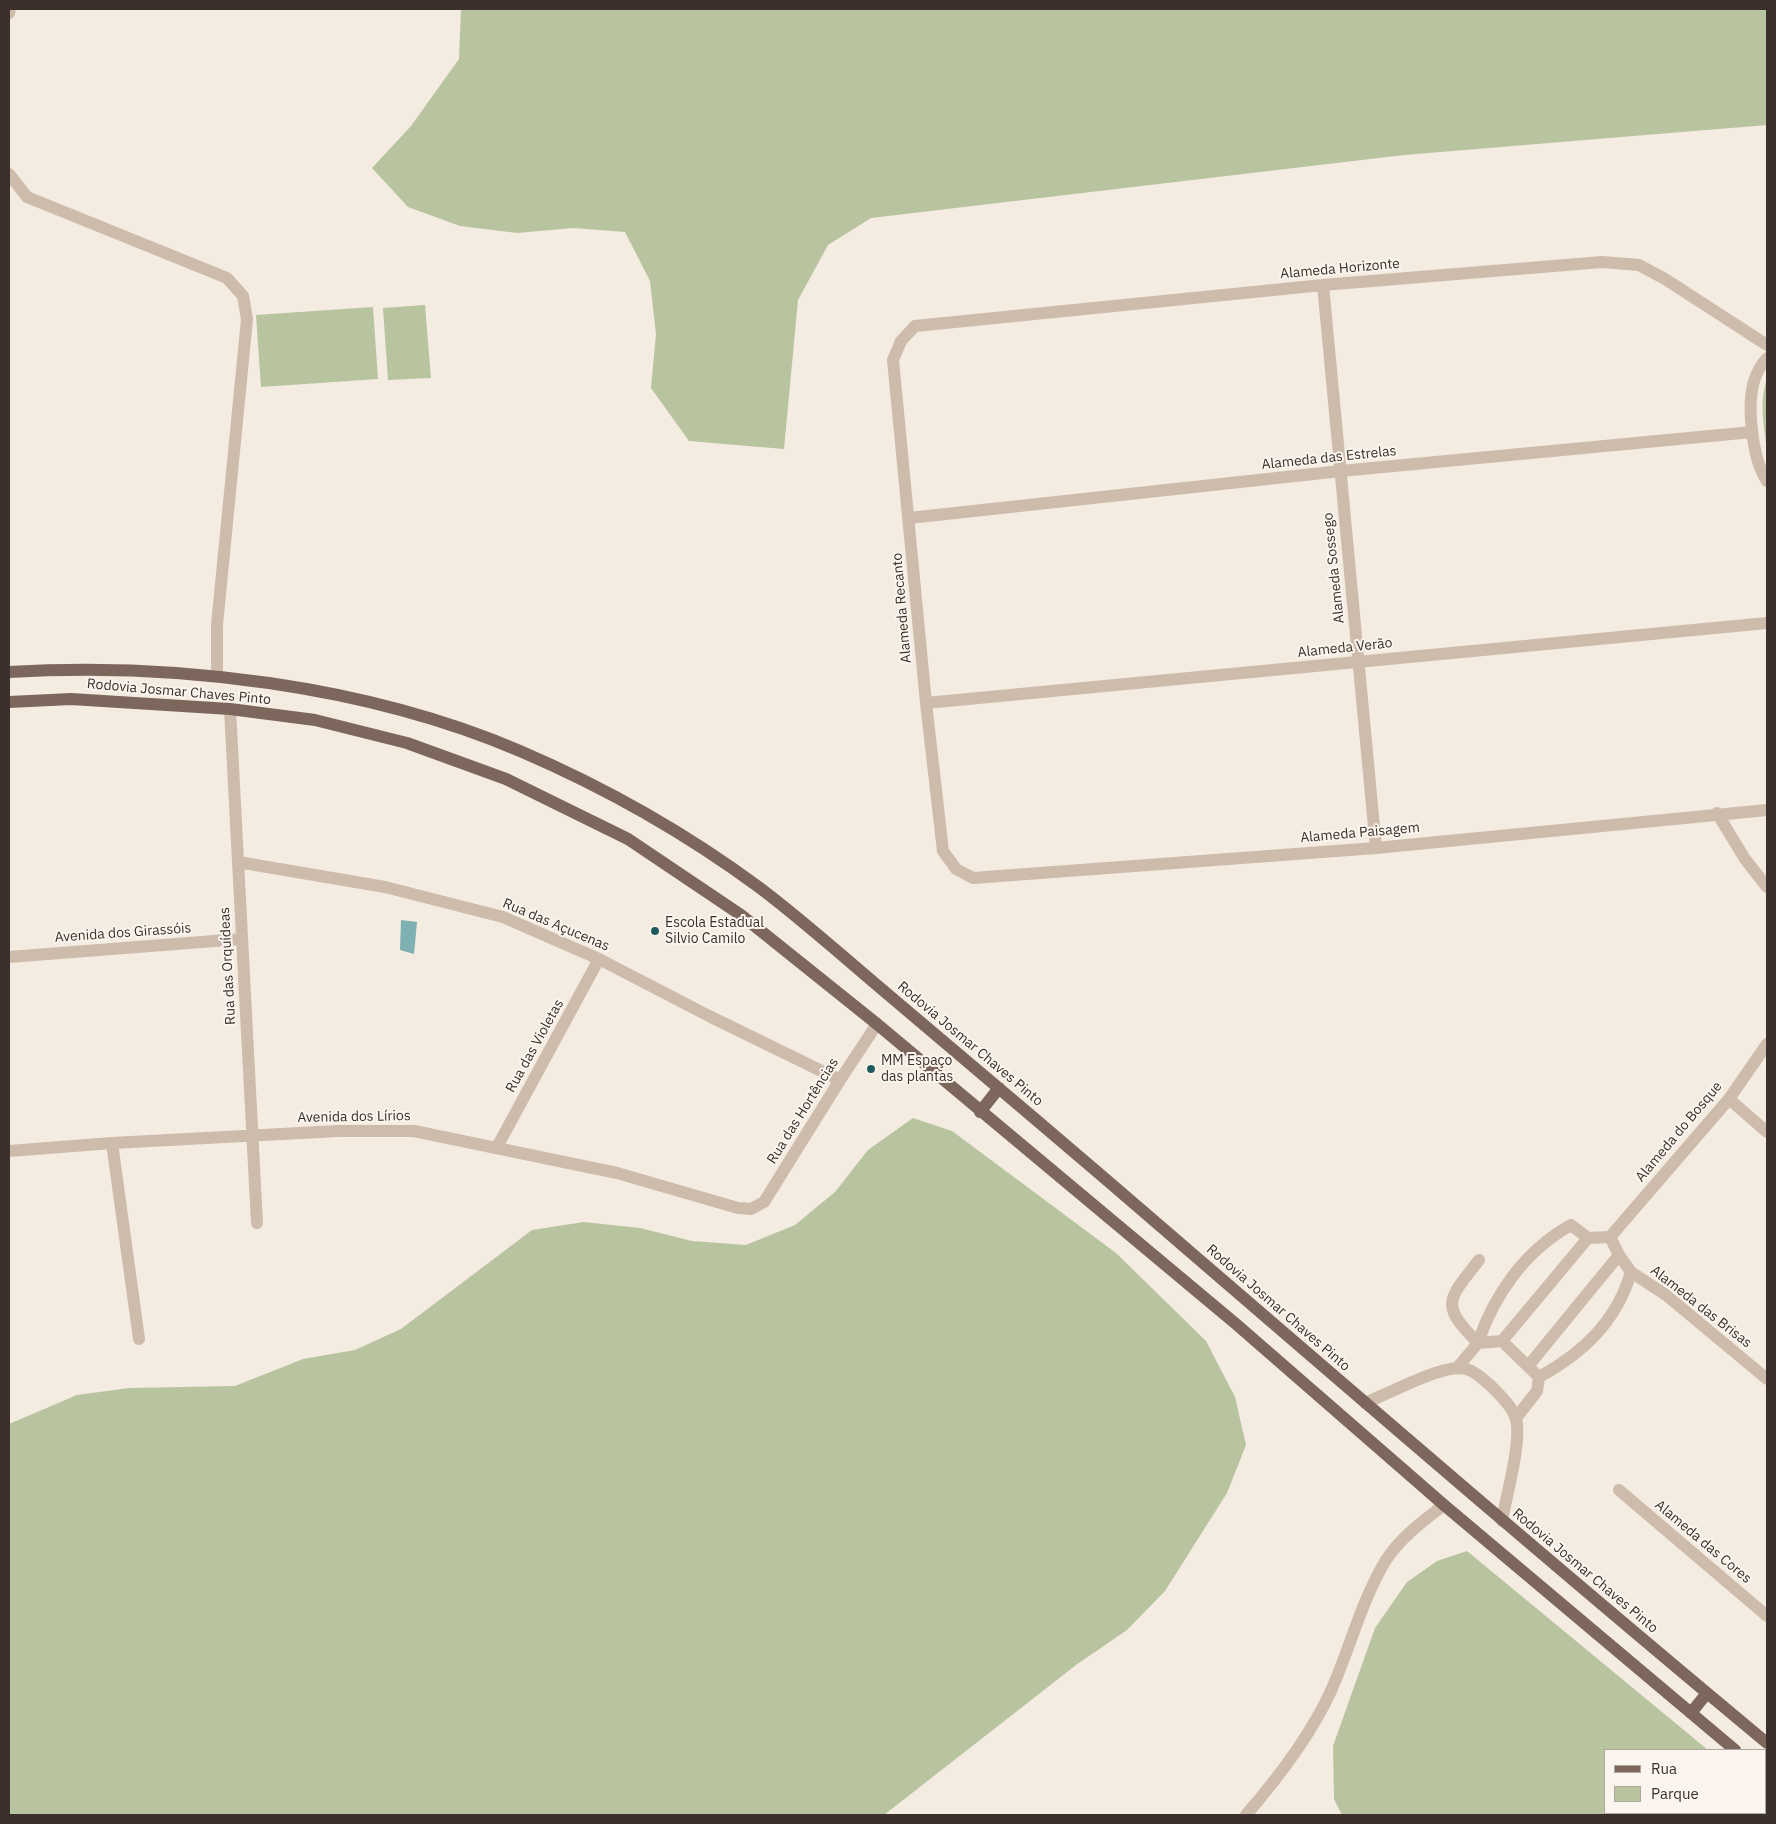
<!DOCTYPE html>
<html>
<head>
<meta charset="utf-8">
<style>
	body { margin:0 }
	#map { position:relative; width:1776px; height:1824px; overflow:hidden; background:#f4ebe1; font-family:"IBM Plex Sans",sans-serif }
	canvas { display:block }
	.frame { position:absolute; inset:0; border:10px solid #3b302b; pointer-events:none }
	.legend { position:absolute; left:1604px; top:1749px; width:162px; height:65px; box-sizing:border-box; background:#fbf5ee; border:1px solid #aea6a0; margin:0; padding:6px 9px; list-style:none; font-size:15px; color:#3b302b }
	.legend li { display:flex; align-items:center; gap:10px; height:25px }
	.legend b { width:25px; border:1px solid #aea6a0 }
</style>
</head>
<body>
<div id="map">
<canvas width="1776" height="1824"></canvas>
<div class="frame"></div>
<ul class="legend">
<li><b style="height:6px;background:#7d675c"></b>Rua</li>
<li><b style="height:14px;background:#b8c4a0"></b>Parque</li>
</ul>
</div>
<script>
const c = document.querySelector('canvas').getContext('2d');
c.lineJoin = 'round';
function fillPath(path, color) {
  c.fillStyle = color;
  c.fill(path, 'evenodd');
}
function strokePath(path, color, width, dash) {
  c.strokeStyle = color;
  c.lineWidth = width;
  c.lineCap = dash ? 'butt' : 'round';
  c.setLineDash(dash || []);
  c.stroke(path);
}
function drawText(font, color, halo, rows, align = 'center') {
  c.font = font + ' "IBM Plex Sans",sans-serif';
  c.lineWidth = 4;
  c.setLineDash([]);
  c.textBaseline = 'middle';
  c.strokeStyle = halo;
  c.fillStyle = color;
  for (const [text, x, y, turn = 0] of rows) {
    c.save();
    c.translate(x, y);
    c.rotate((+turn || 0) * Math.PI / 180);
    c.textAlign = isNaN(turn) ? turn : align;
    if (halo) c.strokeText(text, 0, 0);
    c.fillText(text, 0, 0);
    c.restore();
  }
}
const green = new Path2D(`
	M461,9H1767V125L1404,155L871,218L828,245L798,300L784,449L689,441L651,388L656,334L650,281L625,232L573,228L517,233L460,226L408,207L372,168L411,126L459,59Z
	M425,305L431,378L388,380L383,308Z
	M373,307L378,379L261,387L256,315Z
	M1767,379V449C1764,428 1759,400 1767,379Z
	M913,1118L952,1131L1116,1253L1206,1341L1235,1397L1246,1445L1227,1493L1165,1591L1127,1630L1076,1665L884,1815H9V1424L77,1395L129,1388L235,1386L303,1359L355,1350L401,1329L532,1230L584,1222L640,1228L692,1241L746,1245L795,1225L835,1192L868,1150Z
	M1467,1551L1708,1750H1605V1813H1765V1797L1767,1799V1815H1342L1334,1799L1333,1746L1375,1628L1407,1582L1437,1561Z`);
const water = new Path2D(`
	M401,920L417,922L414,954L400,950Z`);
const minor = new Path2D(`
	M9,13L10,9
	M9,174L27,197L227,278L243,296L247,319L217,625V676
	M1323,285L1376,848
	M1767,345L1665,279L1639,265L1602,262L1323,285L915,326L901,341L893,360L926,703L943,851L956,869L973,878L1376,848L1767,810
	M1767,358C1762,364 1758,370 1755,378C1746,403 1752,459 1767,481
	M909,518L1341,471L1752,432
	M926,703L1767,623
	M230,709L257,1223
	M1717,813L1745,859L1767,887
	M238,862L385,887L503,917L599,959L709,1016L840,1080
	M9,957L240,939
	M1729,1099L1767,1132
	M112,1143L139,1339
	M497,1147L599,959
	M9,1151L112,1143L338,1131H414L617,1173L738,1208L751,1209L764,1202L840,1080L877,1024
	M1610,1237L1729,1099L1767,1044
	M1619,1255L1631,1272L1666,1295L1767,1379
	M1479,1260C1448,1300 1439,1304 1478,1343C1494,1294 1526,1250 1571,1225L1588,1238
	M1502,1341L1588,1238L1610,1237
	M1529,1365L1619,1255L1610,1237
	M1457,1368L1478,1343L1502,1341L1539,1377L1537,1391L1516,1418
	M1539,1377C1583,1353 1617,1321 1631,1272
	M1365,1403C1390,1393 1434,1369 1458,1368C1472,1368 1481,1377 1491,1386C1499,1394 1513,1407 1516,1419C1522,1442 1506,1496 1502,1521
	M1619,1490L1767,1616
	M1246,1815C1278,1778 1309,1738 1330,1693C1350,1649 1361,1601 1386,1560C1401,1537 1423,1521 1444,1505`);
const major = new Path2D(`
	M9,672C175,662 366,685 520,751C604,787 687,834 760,888C805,922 848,961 891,997C962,1057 1032,1116 1102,1176C1323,1366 1543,1557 1767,1743
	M9,702L71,699L230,709L315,720L407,743L506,779L628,839L741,915L877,1024L1236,1324L1444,1505L1735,1750
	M980,1112L999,1088
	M1691,1713L1707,1693
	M1765,1774L1767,1776`);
const markers = [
	[655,931,5,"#1f5a5e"],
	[871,1069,5,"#1f5a5e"]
];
const streetNames = [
	["Alameda Horizonte",1340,269,-5],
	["Alameda das Estrelas",1329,458,-6],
	["Alameda Sossego",1334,568,-96],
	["Alameda Recanto",902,608,-95],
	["Alameda Verão",1345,648,-6],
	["Rodovia Josmar Chaves Pinto",179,692,5],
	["Alameda Paisagem",1360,833,-5],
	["Rua das Açucenas",556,925,23],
	["Avenida dos Girassóis",123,933,-4],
	["Rua das Orquídeas",228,966,-93],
	["Rodovia Josmar Chaves Pinto",970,1044,40],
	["Rua das Violetas",535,1046,-61],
	["Rua das Hortências",803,1111,-58],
	["Avenida dos Lírios",354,1117,-1],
	["Alameda do Bosque",1679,1132,-50],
	["Alameda das Brisas",1701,1307,38],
	["Rodovia Josmar Chaves Pinto",1278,1308,41],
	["Alameda das Cores",1703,1542,40],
	["Rodovia Josmar Chaves Pinto",1585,1571,40]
];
const poiNames = [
	["Escola Estadual",665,923],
	["Silvio Camilo",665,939],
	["MM Espaço",881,1061],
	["das plantas",881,1077]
];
fillPath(green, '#b8c4a0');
fillPath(water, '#7fb0b2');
strokePath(minor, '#cdbbac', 12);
strokePath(major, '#7d675c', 12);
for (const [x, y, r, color] of markers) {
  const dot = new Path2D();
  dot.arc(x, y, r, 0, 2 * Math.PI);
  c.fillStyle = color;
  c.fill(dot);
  strokePath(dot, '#fbf5ee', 2);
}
drawText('14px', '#3b302b', '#fbf5ee', streetNames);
drawText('14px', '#3b302b', '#fbf5ee', poiNames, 'left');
</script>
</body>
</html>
